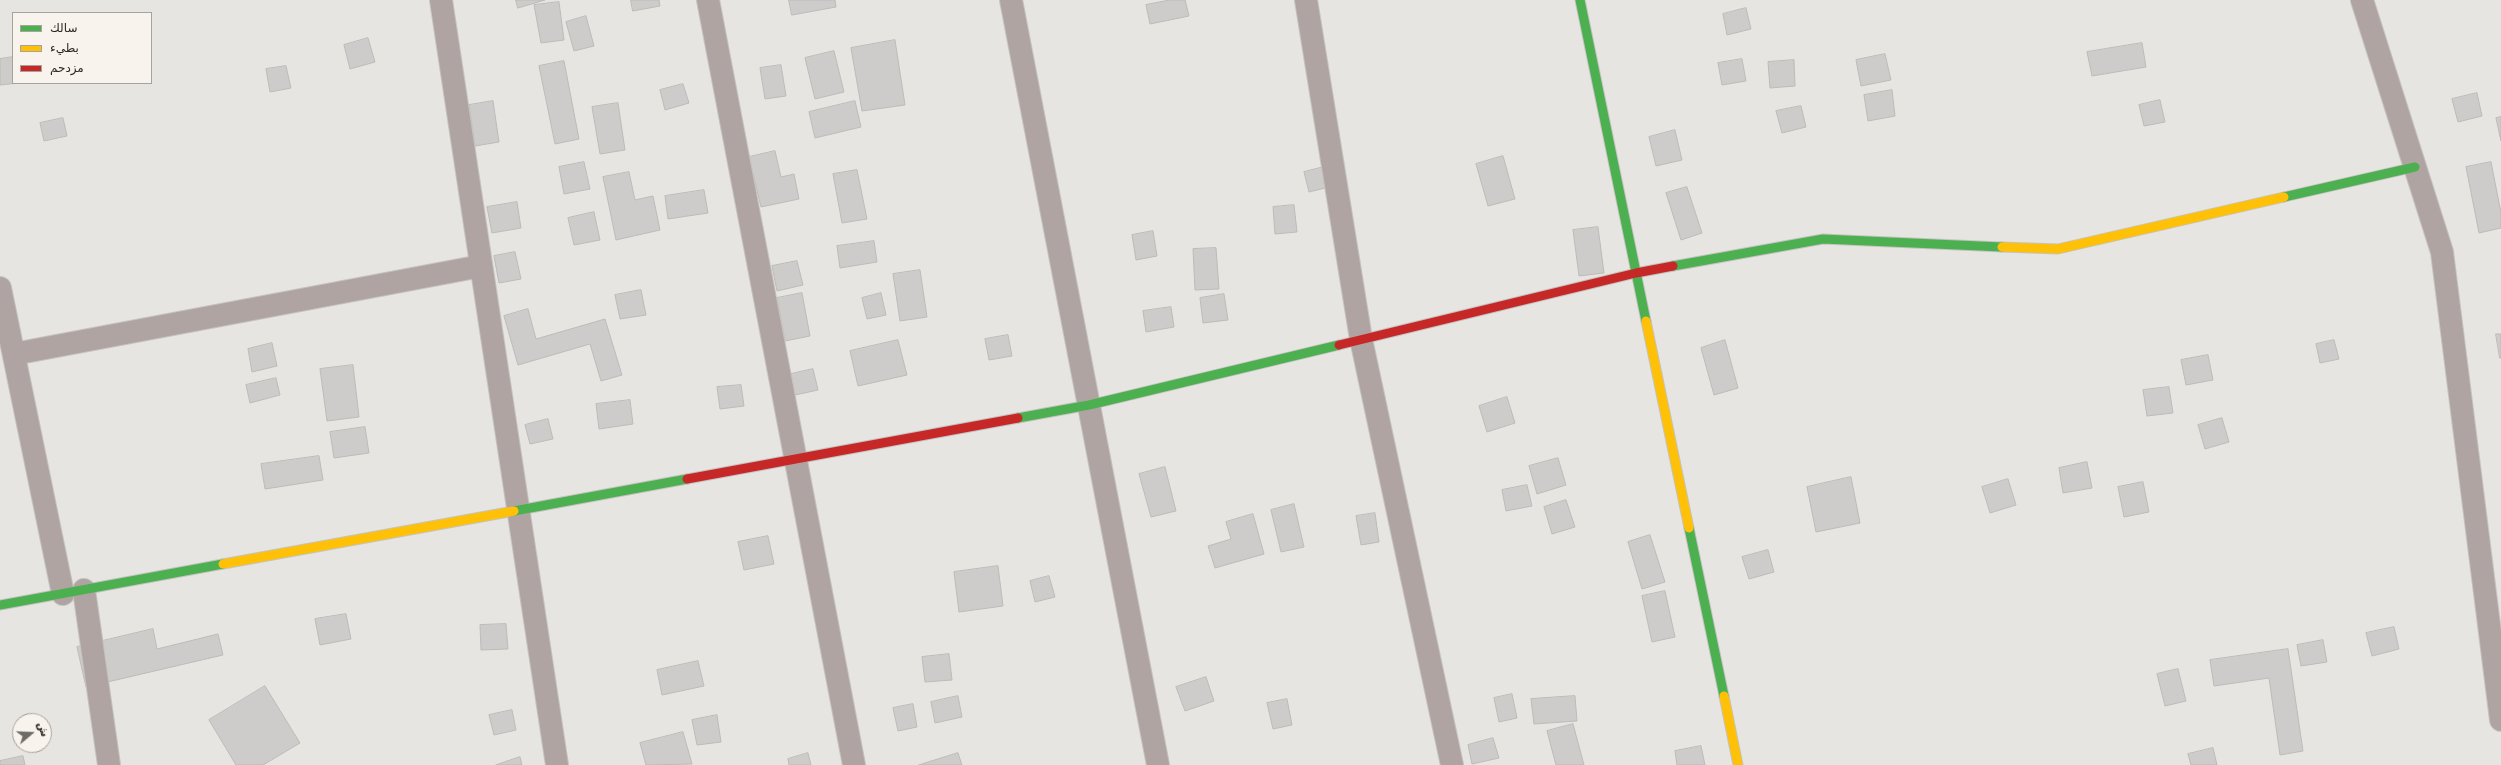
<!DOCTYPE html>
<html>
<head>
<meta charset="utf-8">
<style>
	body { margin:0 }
	#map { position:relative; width:2501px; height:765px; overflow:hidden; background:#e7e5e2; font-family:"DejaVu Sans",Vazirmatn,sans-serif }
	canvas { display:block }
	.legend { position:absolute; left:12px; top:12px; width:140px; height:72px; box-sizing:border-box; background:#f8f3ec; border:1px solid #a6a29d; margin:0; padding:5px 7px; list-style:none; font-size:12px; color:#2b2926 }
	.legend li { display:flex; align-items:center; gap:8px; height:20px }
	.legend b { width:20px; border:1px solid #a6a29d }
	.north { position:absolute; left:12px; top:713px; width:40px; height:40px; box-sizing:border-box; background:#f8f3ec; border:1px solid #a6a29d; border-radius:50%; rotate:71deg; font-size:11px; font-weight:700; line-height:16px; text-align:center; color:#2b2926 }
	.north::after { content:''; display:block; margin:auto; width:14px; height:18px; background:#6d6b68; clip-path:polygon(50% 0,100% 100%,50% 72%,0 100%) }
</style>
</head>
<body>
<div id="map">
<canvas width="2501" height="765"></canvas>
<ul class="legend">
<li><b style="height:5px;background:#4caf50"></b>سالك</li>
<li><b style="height:5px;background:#ffc107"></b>بطيء</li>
<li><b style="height:5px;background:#c62828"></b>مزدحم</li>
</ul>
<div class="north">ش</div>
</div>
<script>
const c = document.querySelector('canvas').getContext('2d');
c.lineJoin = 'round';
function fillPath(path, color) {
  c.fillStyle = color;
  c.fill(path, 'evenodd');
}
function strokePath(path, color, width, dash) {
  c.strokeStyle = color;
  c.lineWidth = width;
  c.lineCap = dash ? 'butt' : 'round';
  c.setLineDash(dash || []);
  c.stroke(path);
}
const building = new Path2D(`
	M516,0H545L518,8Z
	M631,0H659L660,6L633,11Z
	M789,0H835L836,7L792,15Z
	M1170,0H1185L1189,16L1150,24L1146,5Z
	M559,2L564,40L541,43L534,5Z
	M1746,8L1751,29L1727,35L1723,14Z
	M586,16L594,46L574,51L566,22Z
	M368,38L375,62L350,69L344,45Z
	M895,40L905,105L862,111L851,48Z
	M2142,43L2146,67L2092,76L2087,52Z
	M834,51L844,92L815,99L805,58Z
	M1885,54L1891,80L1861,86L1856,60Z
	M13,57V83H19L0,85V59Z
	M1742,59L1746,81L1722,85L1718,63Z
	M1794,60L1795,86L1770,88L1768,62Z
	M564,61L579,139L555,144L539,66Z
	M781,65L786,96L765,99L760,68Z
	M286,66L291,88L270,92L266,69Z
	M683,84L689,103L665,110L660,90Z
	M1892,90L1895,116L1868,121L1864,95Z
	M2477,93L2482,116L2458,122L2452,99Z
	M2160,100L2165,122L2144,126L2139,105Z
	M493,101L499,142L475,146L469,105Z
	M855,101L861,127L815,138L809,112Z
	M618,103L625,150L600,154L592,107Z
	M1801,106L1806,127L1782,133L1776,111Z
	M2501,117V141L2496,118Z
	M63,118L67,136L44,141L40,123Z
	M1675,130L1682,160L1656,166L1649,137Z
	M775,151L781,177L794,174L799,199L761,207L749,157Z
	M1503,156L1515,199L1488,206L1476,164Z
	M584,162L590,189L564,194L559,167Z
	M2491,162L2501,213V228L2479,233L2466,167Z
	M1332,165L1337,185L1309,192L1304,172Z
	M857,170L867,219L842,223L833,174Z
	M629,172L635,200L653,196L660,230L616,240L603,177Z
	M1687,187L1702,233L1681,240L1666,193Z
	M704,190L708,213L668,219L665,196Z
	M517,202L521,228L492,233L487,207Z
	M1294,205L1297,232L1275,234L1273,207Z
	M594,212L600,240L574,245L568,218Z
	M1598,227L1604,273L1579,276L1573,230Z
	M1153,231L1157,256L1136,260L1132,235Z
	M874,241L877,262L840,268L837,246Z
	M1216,248L1219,289L1195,290L1193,249Z
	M515,252L521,279L499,283L494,256Z
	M797,261L803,285L777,291L772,266Z
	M920,270L927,317L900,321L893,274Z
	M641,290L646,315L620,319L615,295Z
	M802,293L810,336L785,341L777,298Z
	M881,293L886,315L867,319L862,298Z
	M1224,294L1228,320L1203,323L1200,298Z
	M1171,307L1174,327L1146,332L1143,311Z
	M528,309L536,339L605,319L622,375L601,381L590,344L518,365L504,316Z
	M2496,334H2501V358H2500Z
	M1008,335L1012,356L989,360L985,339Z
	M898,340L907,375L858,386L850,351Z
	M1725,340L1738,388L1714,395L1701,348Z
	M2334,340L2339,359L2320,363L2316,344Z
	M272,343L277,366L252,372L248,349Z
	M2208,355L2213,380L2186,385L2181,360Z
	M353,365L359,417L327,421L320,369Z
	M813,369L818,390L795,395L791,374Z
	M276,378L280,395L250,403L246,385Z
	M741,385L744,406L720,409L717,387Z
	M2169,387L2173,413L2147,416L2143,390Z
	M1507,397L1515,423L1487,432L1479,406Z
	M630,400L633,424L599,429L596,404Z
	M2222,418L2229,442L2205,449L2198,425Z
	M548,419L553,439L530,444L525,425Z
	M365,427L369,453L334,458L330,432Z
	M319,456L323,480L265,489L261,464Z
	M1558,458L1566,485L1537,494L1529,466Z
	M2087,462L2092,488L2063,493L2059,468Z
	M1165,467L1176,511L1151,517L1139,474Z
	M1851,477L1860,523L1816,532L1807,487Z
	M2008,479L2016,505L1990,513L1982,487Z
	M2143,482L2149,512L2124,517L2118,487Z
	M1527,485L1532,506L1506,511L1502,490Z
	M1566,500L1575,527L1552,534L1544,507Z
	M1294,504L1304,547L1281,552L1271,510Z
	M1375,513L1379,542L1361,545L1356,516Z
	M1253,514L1264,554L1215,568L1208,546L1231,539L1226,522Z
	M1650,535L1665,582L1642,589L1628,542Z
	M768,536L774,564L744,570L738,542Z
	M1768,550L1774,572L1749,579L1742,557Z
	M998,566L1003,606L959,612L954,572Z
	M1049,576L1055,597L1035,602L1030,581Z
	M1665,591L1675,637L1652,642L1642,596Z
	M346,614L351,639L320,645L315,619Z
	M506,624L508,649L481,650L480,625Z
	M2394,627L2399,649L2372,656L2366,633Z
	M153,629L157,649L218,634L223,655L86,687L77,647Z
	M2323,640L2327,662L2301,666L2297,645Z
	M2288,649L2303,751L2280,755L2269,678L2214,686L2210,660Z
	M949,654L952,680L925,682L922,657Z
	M698,661L704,686L662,695L657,670Z
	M2178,669L2186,701L2165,706L2157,674Z
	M1206,677L1214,701L1185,711L1176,687Z
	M265,686L300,743L263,765H236L209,720Z
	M1512,694L1517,718L1499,722L1494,698Z
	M958,696L962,717L935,723L931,702Z
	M1575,696L1577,721L1534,724L1531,699Z
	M1287,699L1292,725L1273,729L1267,703Z
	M913,704L917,727L898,731L893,708Z
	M512,710L516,730L494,735L489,715Z
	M717,715L721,742L697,745L692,720Z
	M1573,724L1584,765H1556L1547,731Z
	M683,732L692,764L646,765L640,743Z
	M1493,738L1499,758L1472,764L1468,745Z
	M1701,746L1705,765H1677L1675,751Z
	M2213,748L2217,765H2191L2188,754Z
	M808,753L811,765H789L788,759Z
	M958,753L962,765H919Z
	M23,756L25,765H0V761Z
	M520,757L522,765H496Z`);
const street = new Path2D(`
	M441,0L557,765
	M708,0L854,765
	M1011,0L1158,765
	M1306,0L1361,339L1452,765
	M2362,0L2442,252L2501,720
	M0,288L63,594
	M14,354L481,266
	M84,590L109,765`);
const fast = new Path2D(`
	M1580,0L1646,321
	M2284,197L2415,167
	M1673,266L1823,239L2002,247
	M1018,418L1089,405L1339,345
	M514,511L687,479
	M1689,528L1724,696
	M0,605L223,564`);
const slow = new Path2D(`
	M2002,247L2058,249L2284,197
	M1646,321L1689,528
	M223,564L514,511
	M1724,696L1738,765`);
const jam = new Path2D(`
	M1339,345L1636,273L1673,266
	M687,479L1018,418`);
fillPath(building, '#ceccca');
strokePath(building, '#bcbbb8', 1);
strokePath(street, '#c4c3c1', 24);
strokePath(fast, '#c4c3c1', 11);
strokePath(slow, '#c4c3c1', 11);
strokePath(jam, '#c4c3c1', 11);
strokePath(street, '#afa4a1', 22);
strokePath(fast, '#4caf50', 9);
strokePath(slow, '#ffc107', 9);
strokePath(jam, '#c62828', 9);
</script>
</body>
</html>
